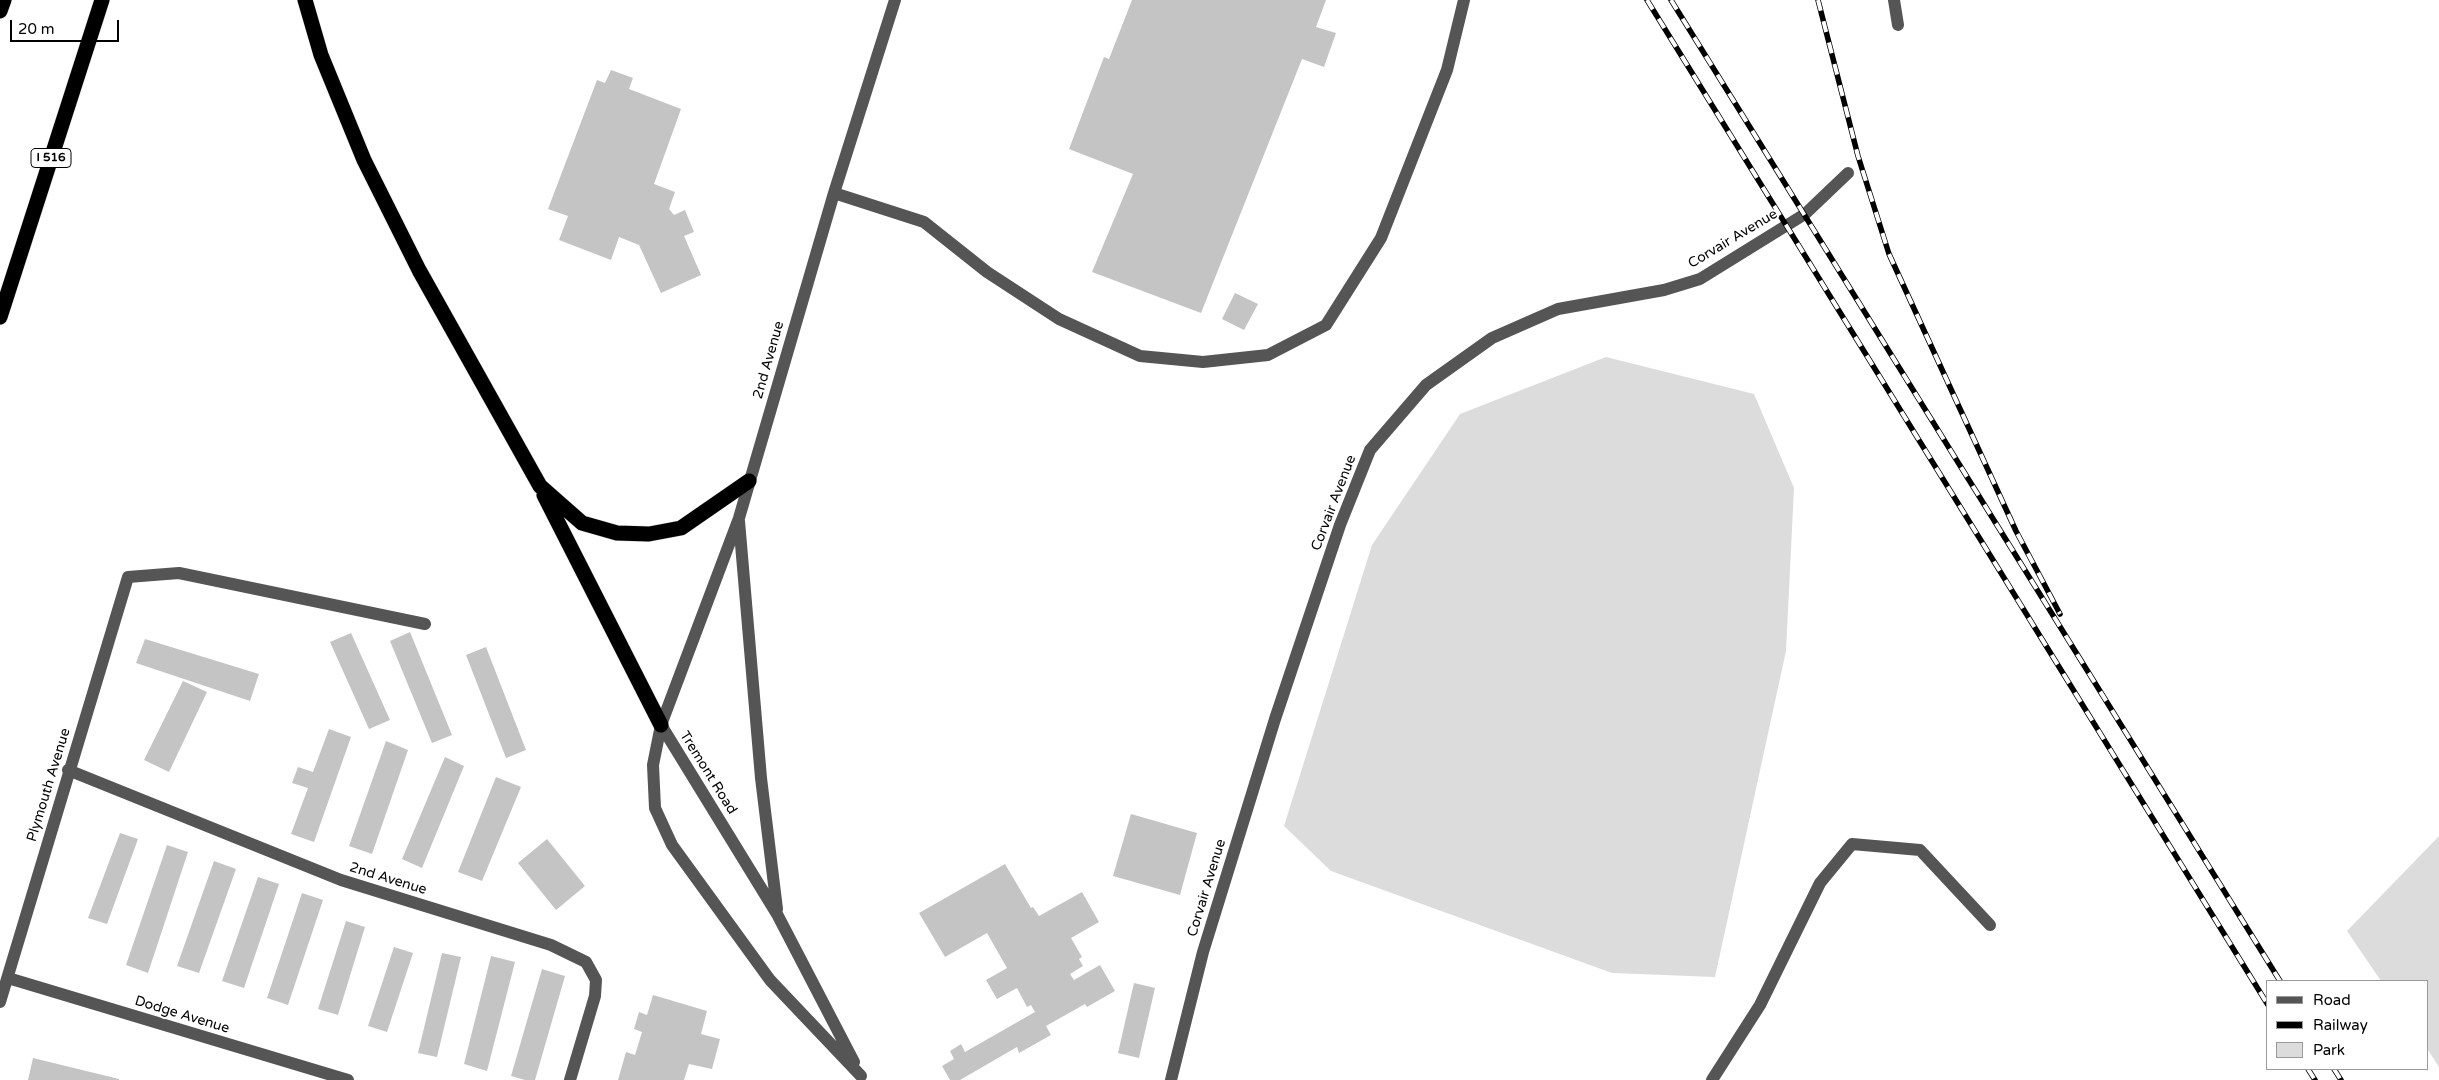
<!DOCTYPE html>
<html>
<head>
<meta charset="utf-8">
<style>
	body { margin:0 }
	#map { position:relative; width:2439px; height:1080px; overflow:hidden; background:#fff; font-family:"Varela Round",sans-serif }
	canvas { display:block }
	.legend { position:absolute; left:2266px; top:980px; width:162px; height:90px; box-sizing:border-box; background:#fff; border:1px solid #999; margin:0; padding:6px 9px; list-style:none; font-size:15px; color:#000 }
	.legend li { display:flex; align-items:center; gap:10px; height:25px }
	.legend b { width:25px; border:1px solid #999 }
	.scale { position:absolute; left:10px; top:20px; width:109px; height:22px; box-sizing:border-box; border:2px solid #000; border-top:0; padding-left:6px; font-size:15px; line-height:18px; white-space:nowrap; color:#000; -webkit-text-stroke:4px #fff; paint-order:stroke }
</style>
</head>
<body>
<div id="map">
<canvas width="2439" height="1080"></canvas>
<ul class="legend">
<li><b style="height:6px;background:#555"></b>Road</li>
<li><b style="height:6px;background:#000"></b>Railway</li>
<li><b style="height:14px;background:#dcdcdc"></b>Park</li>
</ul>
<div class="scale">20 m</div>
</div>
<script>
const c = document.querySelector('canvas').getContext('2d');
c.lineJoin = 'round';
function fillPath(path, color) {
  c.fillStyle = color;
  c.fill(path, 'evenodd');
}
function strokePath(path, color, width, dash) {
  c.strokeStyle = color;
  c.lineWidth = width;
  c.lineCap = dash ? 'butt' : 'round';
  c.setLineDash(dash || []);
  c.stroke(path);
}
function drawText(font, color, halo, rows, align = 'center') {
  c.font = font + ' "Varela Round",sans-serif';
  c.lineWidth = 4;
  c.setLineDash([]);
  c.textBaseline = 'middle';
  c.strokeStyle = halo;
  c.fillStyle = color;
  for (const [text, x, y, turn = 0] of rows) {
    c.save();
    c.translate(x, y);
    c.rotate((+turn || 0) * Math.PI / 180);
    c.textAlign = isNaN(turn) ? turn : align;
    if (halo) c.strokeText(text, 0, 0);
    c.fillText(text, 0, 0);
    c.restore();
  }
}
const green = new Path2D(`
	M1606,357L1754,394L1794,488L1786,651L1715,977L1612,973L1331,871L1284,826L1372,545L1460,414Z
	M2439,836V1067L2428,1050V981H2381L2347,931Z`);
const building = new Path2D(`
	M1132,0H1326L1316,27L1336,33L1324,67L1302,59L1201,313L1092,272L1133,174L1069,149L1104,57L1109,59Z
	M611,70L633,78L629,89L681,109L654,184L675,192L669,209L674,215L685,210L694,232L684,236L701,275L661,293L639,245L619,237L611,260L559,240L568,216L548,209L597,80L605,83Z
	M1235,293L1258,304L1244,330L1222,319Z
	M410,632L452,735L432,743L390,641Z
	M351,633L390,720L369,729L330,642Z
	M145,639L259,674L250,701L136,663Z
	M486,647L526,750L506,758L466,655Z
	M183,681L207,692L169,772L144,760Z
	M329,729L351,737L314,842L291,834L308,788L292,783L298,767L313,772Z
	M386,741L408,750L372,854L349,846Z
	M445,757L464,766L422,868L402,859Z
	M496,777L521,787L482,881L458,872Z
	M1131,814L1197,833L1180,895L1113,876Z
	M120,833L138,839L107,924L88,918Z
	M547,839L585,886L556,910L518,863Z
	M167,845L188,852L148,973L126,965Z
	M214,861L236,869L199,973L177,966Z
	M1005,864L1031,908L1033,907L1039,916L1082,892L1099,922L1071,938L1082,957L1079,959L1083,966L1070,974L1074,980L1100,965L1115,991L1087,1007L1085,1004L1046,1026L1051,1035L1019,1053L1017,1047L960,1080H950L942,1066L954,1059L950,1051L961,1044L965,1052L1035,1012L1031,1005L1027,1007L1017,988L997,999L986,980L1007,968L987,933L945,957L919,913Z
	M258,877L279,884L244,988L222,981Z
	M302,893L323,900L288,1005L267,998Z
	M346,921L365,927L338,1015L318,1009Z
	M394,947L413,953L387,1032L368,1026Z
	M442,953L461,957L437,1057L418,1053Z
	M491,956L515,962L487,1071L464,1064Z
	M542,969L565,976L535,1080H525L511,1076Z
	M1134,983L1155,988L1139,1058L1118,1053Z
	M653,995L707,1011L701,1034L720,1039L712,1069L689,1064L684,1080H618L626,1052L635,1055L642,1032L634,1029L639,1012L647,1015Z
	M33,1058L119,1079V1080H28Z`);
const minor = new Path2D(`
	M1894,0L1898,25
	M834,193L924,222L987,272L1059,319L1140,356L1203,362L1268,355L1326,325L1381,238L1447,70L1464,0
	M739,521L761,778L777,909
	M661,725L777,914L854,1062
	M68,770L341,880L551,945L586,962L596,980L595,996L570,1080
	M8,978L348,1080
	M0,1002L128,577L179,573L425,624
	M861,1076L770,980L672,845L655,808L653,765L661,725L739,518L834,193L895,0
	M1171,1080L1203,952L1275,719L1340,525L1370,450L1426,385L1492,338L1558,309L1664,290L1700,279L1805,214L1848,173
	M1712,1080L1760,1005L1820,883L1852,844L1920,850L1990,925`);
const highway = new Path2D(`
	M305,0L321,55L364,160L419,270L540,486L582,523L617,533L649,534L681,528L749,481
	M0,11L4,0
	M0,317L102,0
	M544,495L661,725`);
const rail = new Path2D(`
	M1647,0L2268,1005
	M1671,0L2280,981
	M1818,0L1858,156L1889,254L2016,531L2060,614
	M2308,1069L2315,1080
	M2334,1069L2341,1080`);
const shields = [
	[51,158,40]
];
const shieldNames = [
	["I 516",51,158]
];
const streetNames = [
	["Corvair Avenue",1733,239,-31],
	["2nd Avenue",769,360,-74],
	["Corvair Avenue",1334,503,-69],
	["Tremont Road",708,773,58],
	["Plymouth Avenue",49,785,-73],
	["2nd Avenue",388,879,17],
	["Corvair Avenue",1207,888,-73],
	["Dodge Avenue",182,1015,17]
];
fillPath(green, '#dcdcdc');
fillPath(building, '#c4c4c4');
strokePath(highway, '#dbdbdb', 16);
strokePath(minor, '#555', 12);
strokePath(highway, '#000', 15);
strokePath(rail, '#000', 5.5);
strokePath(rail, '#fff', 4, [11]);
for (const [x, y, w] of shields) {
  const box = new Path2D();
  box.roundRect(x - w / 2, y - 9.5, w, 19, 4);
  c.fillStyle = '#fff';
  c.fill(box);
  strokePath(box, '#000', 1);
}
drawText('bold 12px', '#000', null, shieldNames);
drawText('14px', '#000', '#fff', streetNames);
</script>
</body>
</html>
